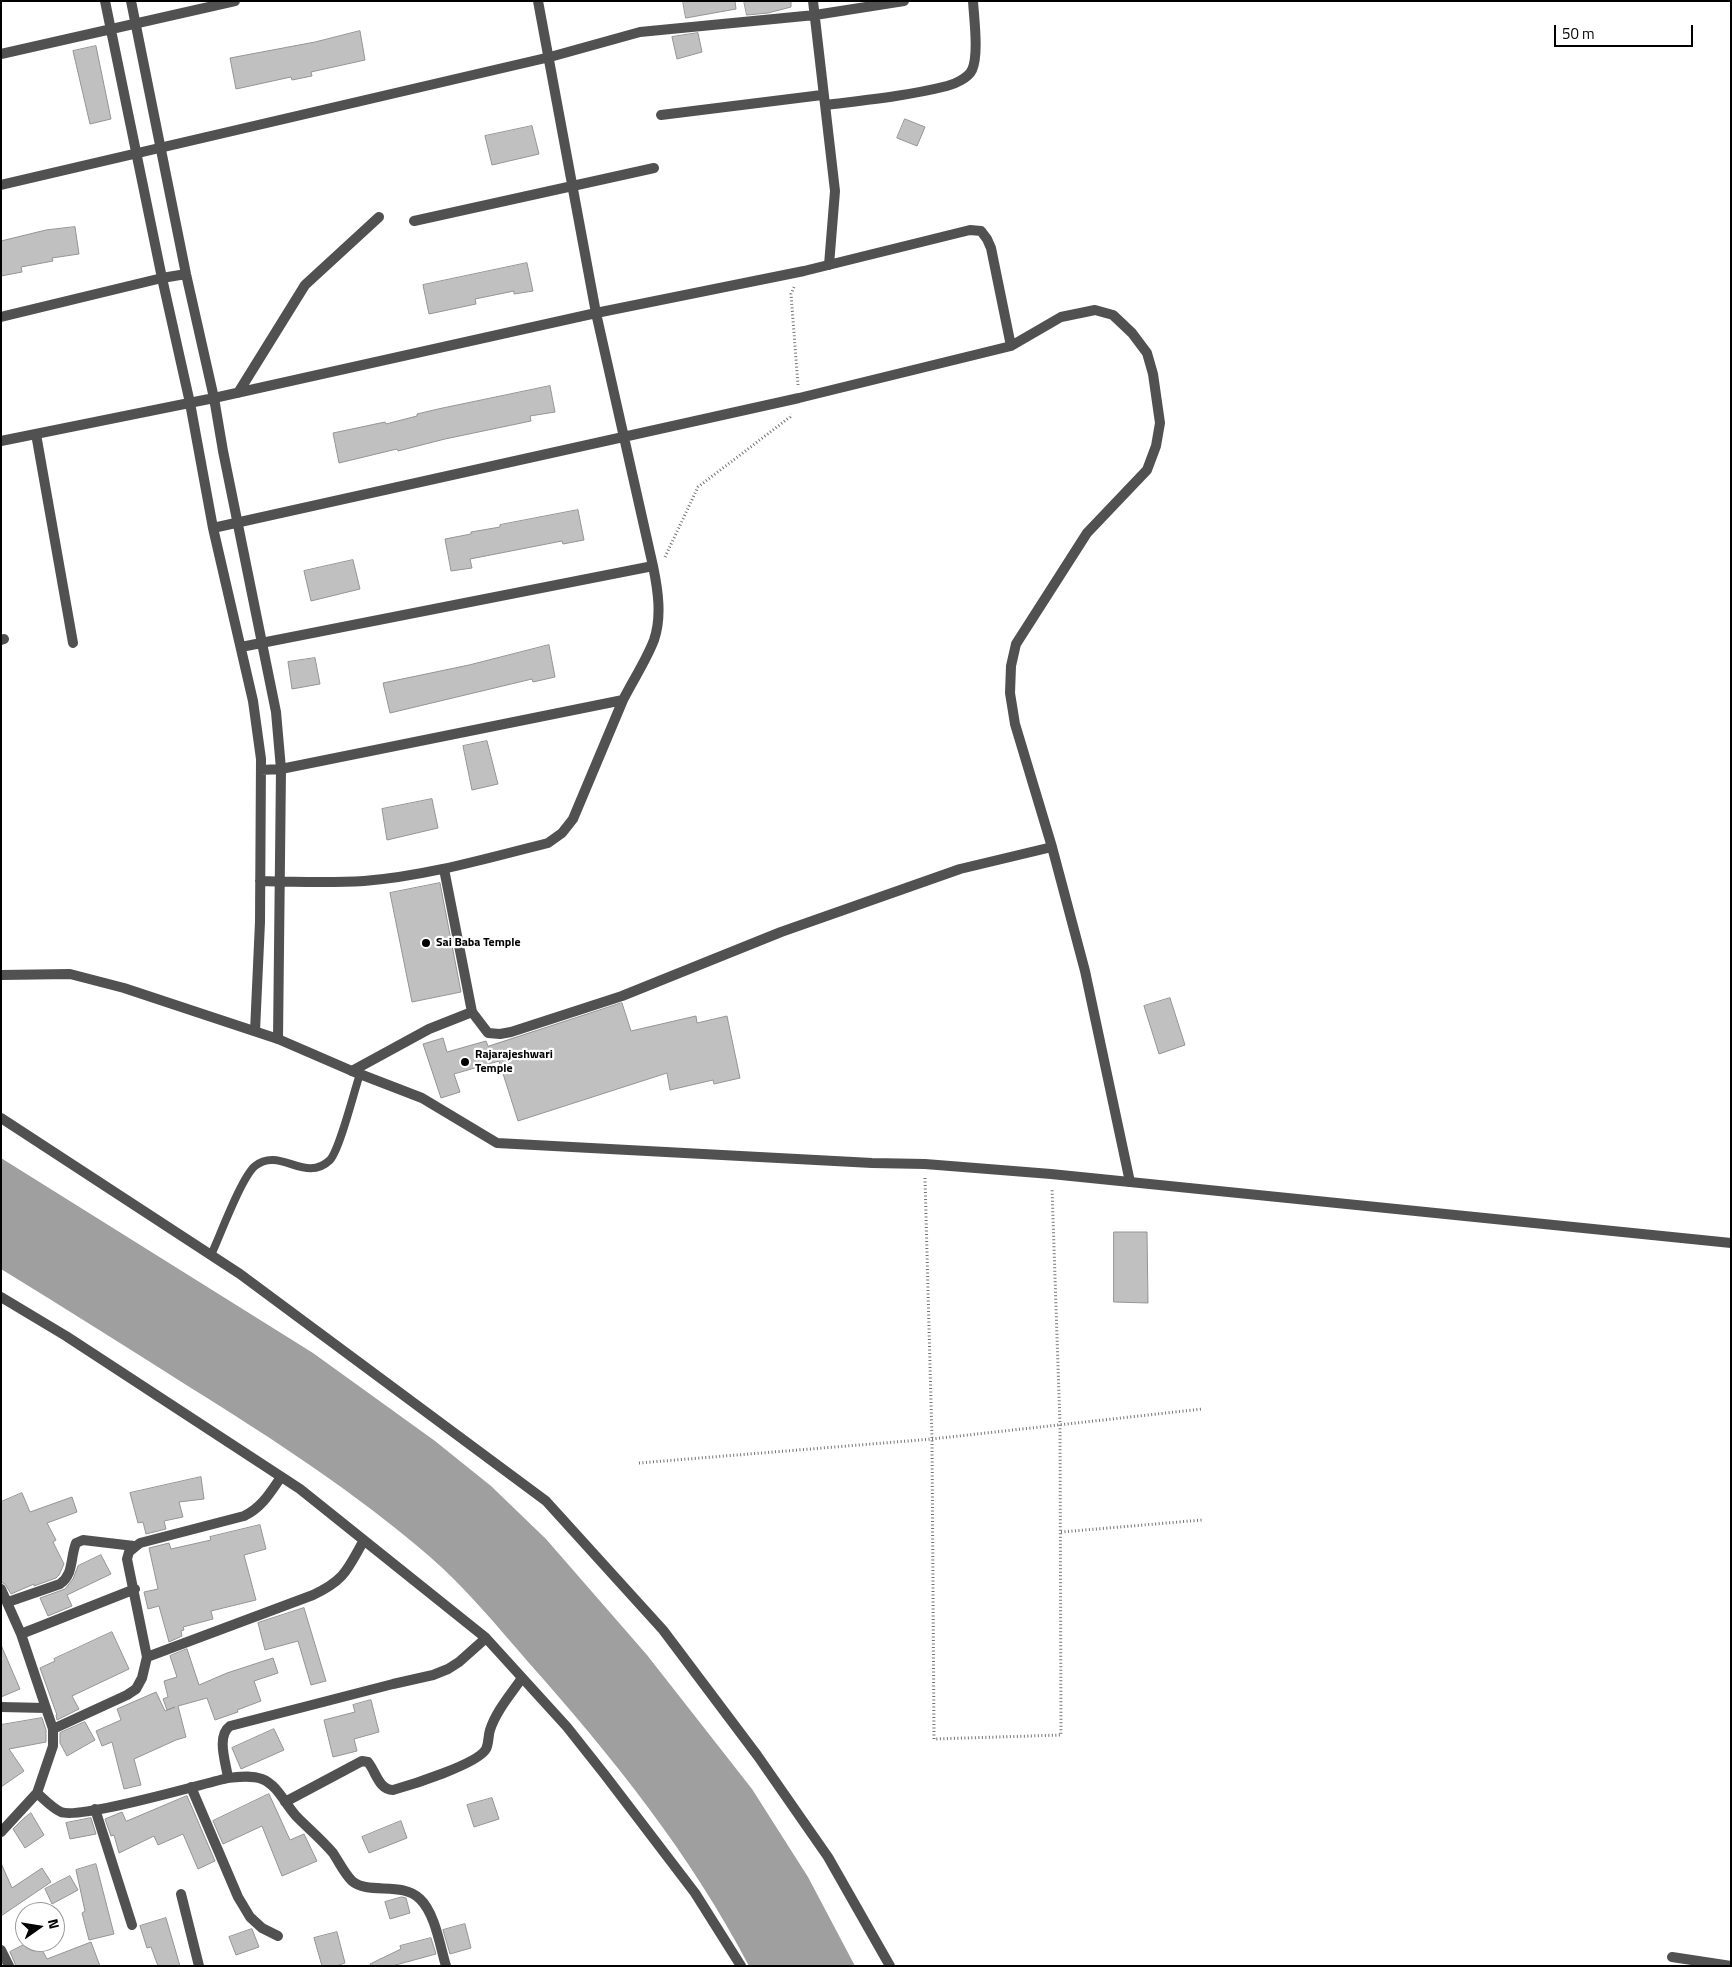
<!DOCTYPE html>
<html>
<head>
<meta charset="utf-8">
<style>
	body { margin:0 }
	#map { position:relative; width:1732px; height:1967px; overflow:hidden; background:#fff; font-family:"Titillium Web",sans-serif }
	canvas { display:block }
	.frame { position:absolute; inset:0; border:2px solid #000; pointer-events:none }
	.north { position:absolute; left:15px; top:1902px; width:50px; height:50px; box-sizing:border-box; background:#fff; border:1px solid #999; border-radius:50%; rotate:77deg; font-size:14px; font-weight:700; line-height:20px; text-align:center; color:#000 }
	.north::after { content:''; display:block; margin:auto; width:18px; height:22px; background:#000; clip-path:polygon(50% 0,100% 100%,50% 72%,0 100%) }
	.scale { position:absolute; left:1554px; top:25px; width:139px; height:22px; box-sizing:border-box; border:2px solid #000; border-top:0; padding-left:6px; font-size:15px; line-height:18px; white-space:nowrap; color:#000; -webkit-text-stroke:4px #fff; paint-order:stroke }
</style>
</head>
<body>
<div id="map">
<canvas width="1732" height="1967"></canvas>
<div class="frame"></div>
<div class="north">N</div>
<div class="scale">50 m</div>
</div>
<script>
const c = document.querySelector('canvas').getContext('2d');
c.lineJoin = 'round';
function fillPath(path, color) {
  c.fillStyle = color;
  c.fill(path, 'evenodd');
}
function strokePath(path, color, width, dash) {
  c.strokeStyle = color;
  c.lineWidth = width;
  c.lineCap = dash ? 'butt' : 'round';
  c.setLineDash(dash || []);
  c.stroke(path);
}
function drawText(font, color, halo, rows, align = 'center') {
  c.font = font + ' "Titillium Web",sans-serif';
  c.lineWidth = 4.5;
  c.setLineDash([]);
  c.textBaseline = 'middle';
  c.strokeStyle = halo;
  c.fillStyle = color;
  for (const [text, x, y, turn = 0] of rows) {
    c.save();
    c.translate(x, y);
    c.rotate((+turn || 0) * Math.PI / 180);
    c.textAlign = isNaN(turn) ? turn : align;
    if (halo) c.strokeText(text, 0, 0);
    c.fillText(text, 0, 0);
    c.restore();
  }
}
const water = new Path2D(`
	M1,1158L313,1353L435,1441L491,1486L546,1539L647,1655L752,1789L808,1877L855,1966H749C691,1855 612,1756 529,1663C497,1626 466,1588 429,1556C356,1493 273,1439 191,1388C128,1348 65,1308 1,1269Z`);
const building = new Path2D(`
	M683,1H735L736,9L686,18Z
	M744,1H791V7L768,13L747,15Z
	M360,31L365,60L311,72L312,76L292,80L291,77L236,89L230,58L315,42Z
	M698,33L702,52L677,59L672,37Z
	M96,46L111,119L90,124L73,51Z
	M905,119L925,127L917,146L897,138Z
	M532,126L539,154L492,165L485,136Z
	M75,227L79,254L52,258L53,261L21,267L22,272L1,276V241L46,230Z
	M527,263L533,291L514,294V291L475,299L476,304L429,314L423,285Z
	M550,386L555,412L530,416L531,421L445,439L398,451L397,449L339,463L333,433L385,422L386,424L417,416V414L438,409Z
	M578,510L584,540L563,544L562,541L470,559L472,568L451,571L445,539L471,534V532L500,527V525Z
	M353,560L360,589L311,601L304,571Z
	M549,645L555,677L533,682L532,679L390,713L383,683L469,665Z
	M315,658L320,684L292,689L288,662Z
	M487,741L498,784L472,790L463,746Z
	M432,799L438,828L387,840L382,809Z
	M440,883L461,992L412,1002L390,893Z
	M1170,998L1185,1045L1159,1054L1144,1006Z
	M622,1003L631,1031L696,1016L697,1023L727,1016L740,1078L714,1084L713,1080L670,1090L667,1073L518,1121L499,1061L454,1074L460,1092L441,1098L423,1044L443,1038L447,1052L486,1041L488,1046Z
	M1114,1232H1147L1148,1303L1114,1302Z
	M201,1477L204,1499L179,1502L183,1517L164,1521L166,1529L146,1534L143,1522L138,1523L130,1493Z
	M22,1493L30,1512L72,1497L77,1512L47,1523L56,1540L53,1542L64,1564L59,1575L56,1578L34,1586V1584L11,1594L5,1584L1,1582V1502Z
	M260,1525L266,1549L244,1555L256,1600L211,1611L213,1619L183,1627L184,1630L181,1631L182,1636L169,1642L159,1606L148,1609L144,1592L158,1589L149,1548L169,1543L171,1549L211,1540L210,1537Z
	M101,1555L111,1574L67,1595L72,1606L48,1616L40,1598L65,1589L73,1579L78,1566Z
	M304,1608L326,1681L311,1685L298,1641L265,1650L258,1623Z
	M112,1632L129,1669L72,1696L79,1709L57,1720L56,1715H57L40,1668L55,1661L54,1659Z
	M1,1645L20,1689L1,1697Z
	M187,1649L199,1685L227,1673L273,1658L278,1673L254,1681L261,1701L237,1710L238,1712L215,1720L207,1698L178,1706L186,1737L176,1740L134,1759L141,1785L124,1789L112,1742L102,1746L96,1731L121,1720L117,1709L156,1692L165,1711L175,1707L167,1710L163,1699L168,1697L164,1681L177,1677L170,1656Z
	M371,1700L379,1732L354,1739L357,1751L333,1757L324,1720L355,1712L353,1705Z
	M42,1718L46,1730V1742L9,1749L24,1771L1,1787V1725Z
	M85,1722L95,1740L67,1756L60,1743V1733Z
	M274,1729L284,1750L241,1769L232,1748Z
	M269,1794L290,1840L304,1834L317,1861L282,1876L262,1826L223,1844L213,1821Z
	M187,1796L215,1861L198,1869L183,1834L158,1845L154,1836L119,1853L114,1835L111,1836L105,1819L122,1812L126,1821Z
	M492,1798L499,1819L474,1827L467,1805Z
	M31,1813L44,1835L25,1848L13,1829L23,1819Z
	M91,1818L96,1834L70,1839L66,1823Z
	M401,1821L407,1838L369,1853L362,1837Z
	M1,1863L12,1888L42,1868L51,1882L1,1916Z
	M96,1864L114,1934L89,1940L82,1913L85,1911L76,1870Z
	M70,1876L78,1890L52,1904L45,1889Z
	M402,1897L406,1898L410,1913L390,1919L385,1902Z
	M166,1918L180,1966H158L151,1947L147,1948L140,1926Z
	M465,1924L471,1948L450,1954L443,1930Z
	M252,1929L259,1947L236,1955L229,1937Z
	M337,1932L345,1963L336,1966H322L314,1938Z
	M431,1938L436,1954L392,1966H371L370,1964L401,1949L400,1946Z
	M29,1942H38L47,1959L91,1942L100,1966H16L10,1952Z`);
const path = new Path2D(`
	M794,287L791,294L798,385
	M665,557L698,487L790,417L791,414
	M925,1178L932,1439L934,1739L1061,1735L1060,1425L1052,1188
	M639,1463L932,1439L1202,1409
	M1061,1532L1202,1520`);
const service = new Path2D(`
	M211,1255C220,1236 241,1178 255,1166C280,1146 305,1184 330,1160C340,1149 354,1091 360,1074`);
const minor = new Path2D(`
	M105,1L162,278L190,403L213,528L253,701L261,759L260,922L255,1031
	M131,1L186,274L214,398L223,451L276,712L281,769L278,1039
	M538,1L596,313L653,566
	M813,1L835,191L829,265
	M1,54L235,1
	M826,105C866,100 907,96 947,86C955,84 968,78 972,70C979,55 974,18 973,1
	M661,115L822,95
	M1,185L550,57L640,32L815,15L904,1
	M414,221L654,168
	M1,317L162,278L186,274
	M238,393L305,285L379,217
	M36,434L73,643
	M1,441L214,398L596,313L804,271L970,230L981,231L987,239L991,248L1011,346L799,398L213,528
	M1,640L4,639
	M241,647L653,566C658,590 662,617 654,640C646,661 633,680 623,700L281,769L261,770
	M1052,847L1085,971L1130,1182
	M260,881C295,882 330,883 364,881C427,876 488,858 548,843L562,833L573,819L623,700
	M472,1012L488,1033L500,1034L511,1032L622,996L781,932L960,869L1052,847L1015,724L1010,693L1011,666L1016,644L1087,533L1147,470L1156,446L1160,423L1153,374L1147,353L1132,333L1113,315L1095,310L1061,317L1011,346
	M352,1071L429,1029L472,1012L444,869
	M1,1118L240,1274L546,1501L663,1630L757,1755L828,1857L890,1966
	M1,1297L66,1336L300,1489L486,1638L567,1727L605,1775L695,1893L741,1966
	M1,1589L21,1634L53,1729V1746L37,1793L1,1832
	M8,1602L60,1584C74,1574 70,1558 76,1543L83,1540L134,1546
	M21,1634L135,1589
	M147,1657L313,1595C345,1580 347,1570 364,1540
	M1,1707L46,1708
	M53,1729L127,1695L136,1689L142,1678L147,1657L127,1559L129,1552L140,1543L244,1516C262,1507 270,1493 281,1477
	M228,1778C239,1777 251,1775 262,1779C278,1785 286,1806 298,1818C309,1829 322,1840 333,1853C339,1862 344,1873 352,1881C368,1895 403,1881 420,1899C435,1913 440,1946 446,1966
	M191,1787L238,1897L250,1917L262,1928L278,1936
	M37,1793C44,1799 52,1808 61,1812C79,1820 202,1784 228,1778C226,1763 216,1736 230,1726L393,1684L433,1675L448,1669L459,1662L486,1638
	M285,1802L362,1761L368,1762C376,1772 379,1790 393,1790C411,1785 478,1764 486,1749C489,1743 488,1736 490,1730C496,1711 511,1694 522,1678
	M95,1809L132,1925
	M181,1894L199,1966
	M1,1950L9,1966
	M1672,1957L1731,1966`);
const tertiary = new Path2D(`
	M1,975L70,974L124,988L278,1039L352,1071L422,1098L497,1143L872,1163L925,1164L1051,1174L1731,1243`);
const markers = [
	[426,943,5,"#000"],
	[465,1062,5,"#000"]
];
const poiNames = [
	["Sai Baba Temple",436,943],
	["Rajarajeshwari",475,1055],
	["Temple",475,1069]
];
fillPath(water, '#9f9f9f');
fillPath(building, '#c0c0c0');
strokePath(building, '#959595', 1);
strokePath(path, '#737373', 3, [1, 2.5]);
strokePath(service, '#515151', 8);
strokePath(minor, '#515151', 10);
strokePath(tertiary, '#515151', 10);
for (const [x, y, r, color] of markers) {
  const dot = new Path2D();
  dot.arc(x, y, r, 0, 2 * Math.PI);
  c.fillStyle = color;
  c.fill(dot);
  strokePath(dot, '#fff', 2);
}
drawText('bold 12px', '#000', '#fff', poiNames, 'left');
</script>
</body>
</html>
